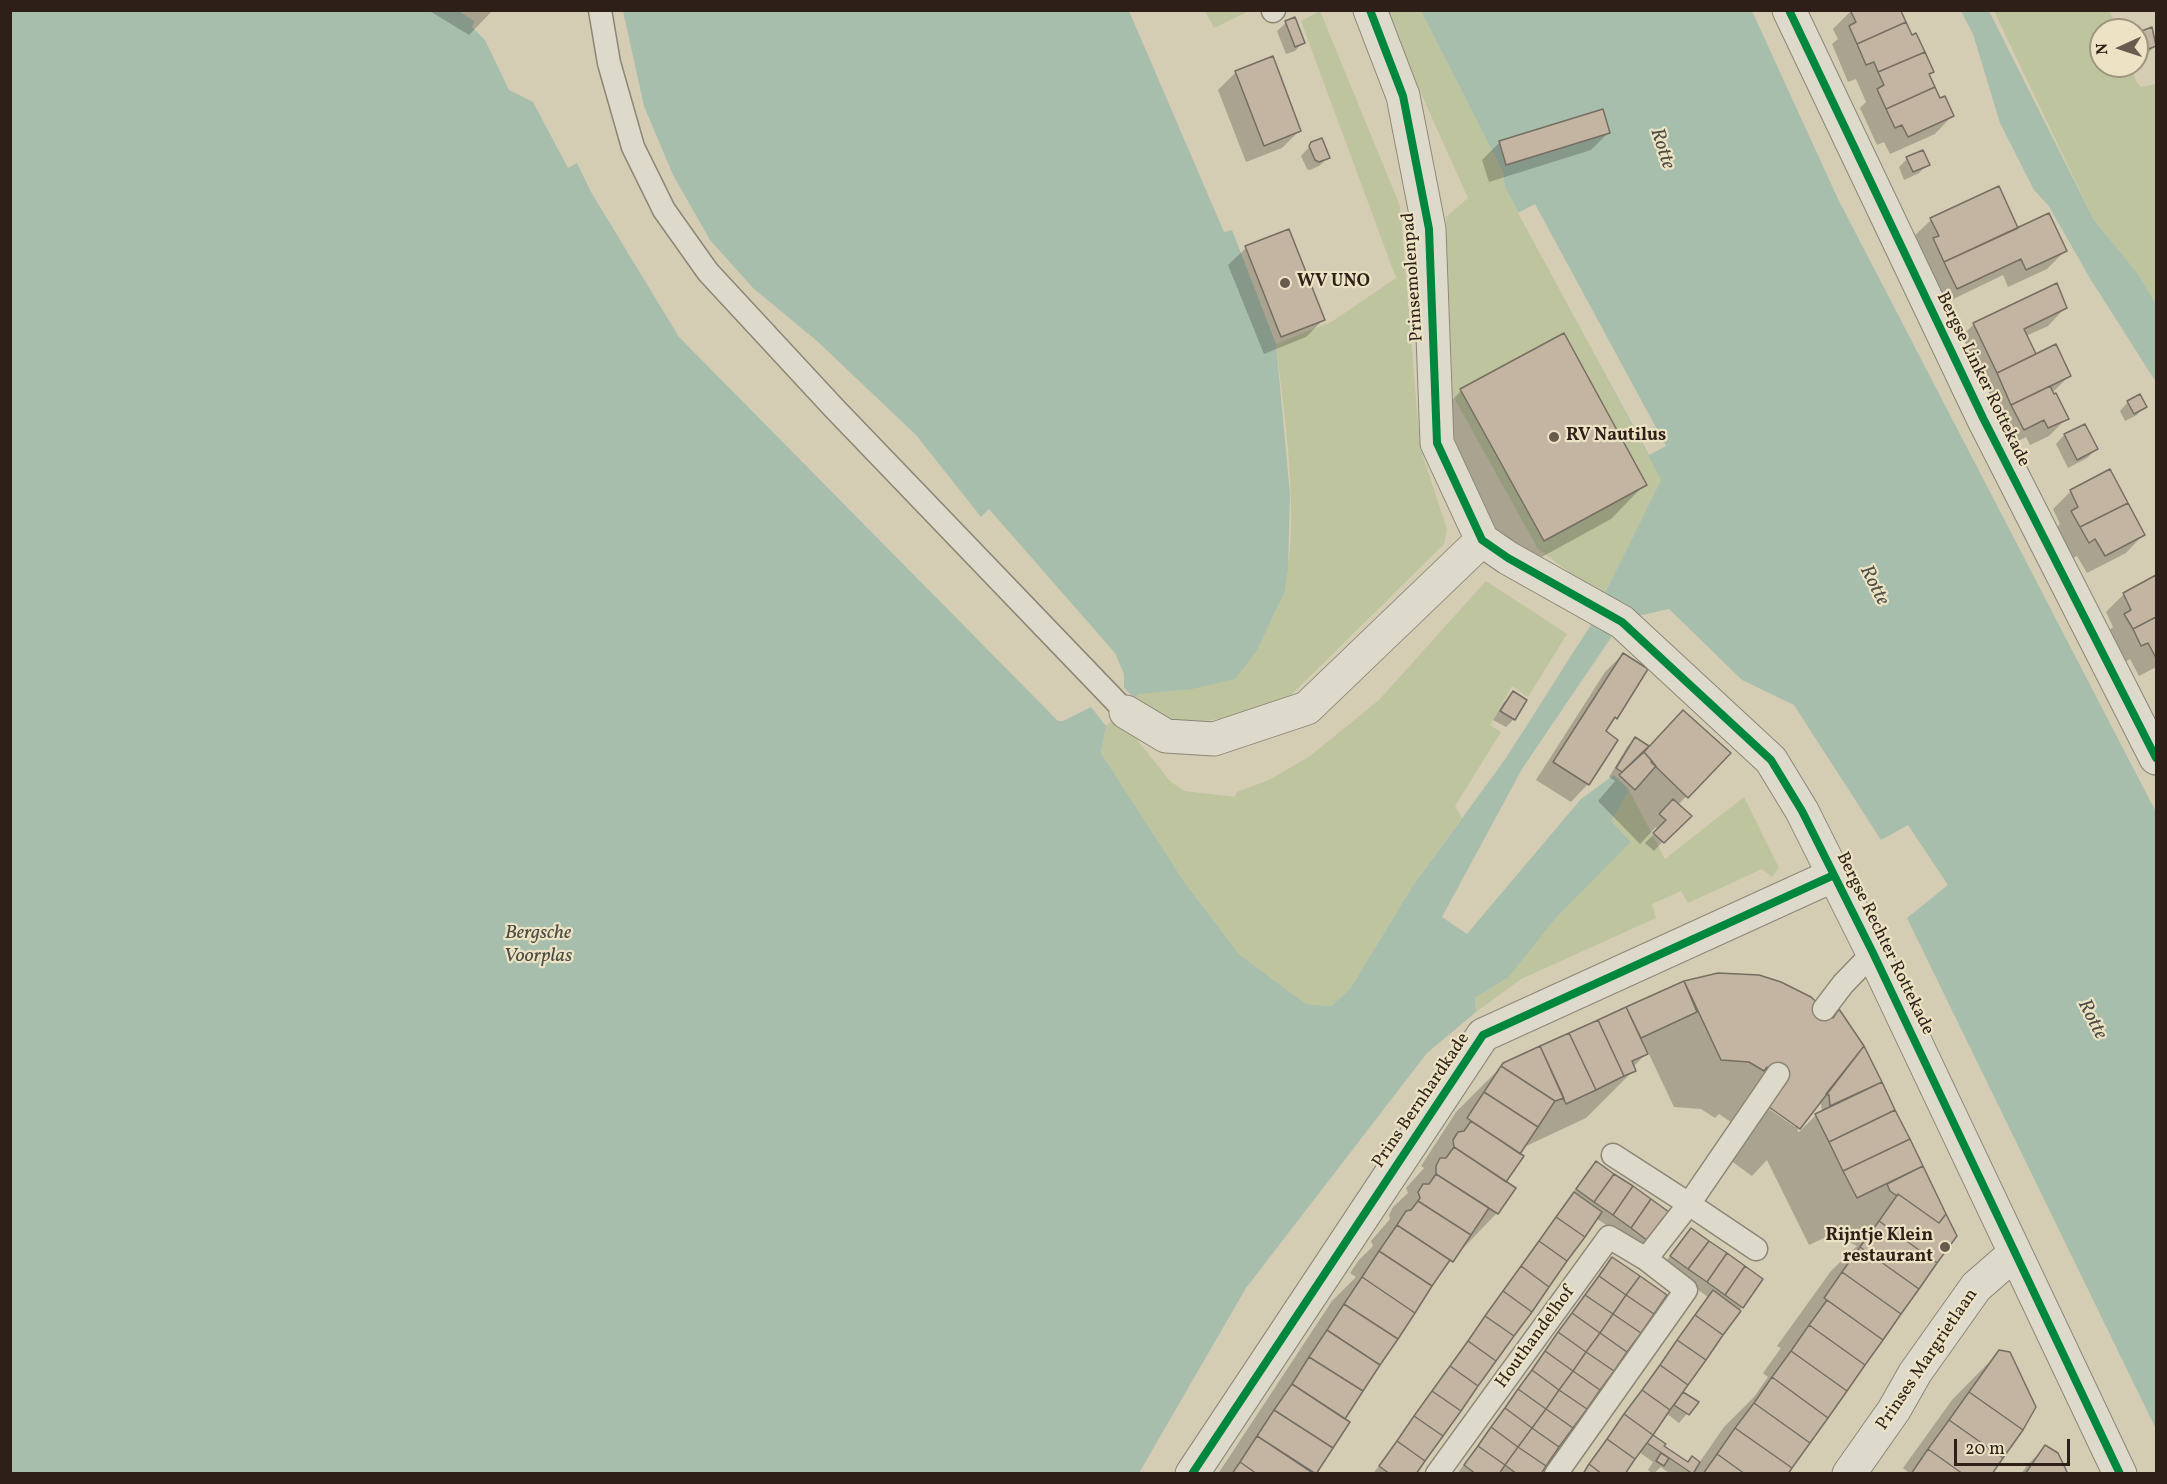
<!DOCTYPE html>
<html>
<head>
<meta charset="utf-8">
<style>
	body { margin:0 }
	#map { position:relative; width:2167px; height:1484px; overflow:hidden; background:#d4ccb3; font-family:Vollkorn,serif }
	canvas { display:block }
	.frame { position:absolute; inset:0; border:12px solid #2e1f19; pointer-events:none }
	.north { position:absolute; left:2089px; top:18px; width:60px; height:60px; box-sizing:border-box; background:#ece3c4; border:2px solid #a09580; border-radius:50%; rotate:267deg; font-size:16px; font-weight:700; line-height:24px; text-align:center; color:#2e1f19 }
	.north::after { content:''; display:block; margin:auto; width:21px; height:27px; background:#685c4f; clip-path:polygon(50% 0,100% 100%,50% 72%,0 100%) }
	.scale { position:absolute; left:1954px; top:1439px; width:116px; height:27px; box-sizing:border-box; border:3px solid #2e1f19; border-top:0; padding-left:8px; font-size:18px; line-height:21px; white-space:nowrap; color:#2e1f19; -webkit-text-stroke:4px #ece3c4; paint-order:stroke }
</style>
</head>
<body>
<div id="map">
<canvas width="2167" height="1484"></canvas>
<div class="frame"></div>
<div class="north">N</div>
<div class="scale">20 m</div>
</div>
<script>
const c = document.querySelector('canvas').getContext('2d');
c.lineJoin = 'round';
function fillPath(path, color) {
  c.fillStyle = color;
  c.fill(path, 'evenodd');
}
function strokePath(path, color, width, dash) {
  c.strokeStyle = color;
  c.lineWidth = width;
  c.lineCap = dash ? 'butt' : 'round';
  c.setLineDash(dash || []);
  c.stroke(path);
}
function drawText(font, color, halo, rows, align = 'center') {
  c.font = font + ' Vollkorn,serif';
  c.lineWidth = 4.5;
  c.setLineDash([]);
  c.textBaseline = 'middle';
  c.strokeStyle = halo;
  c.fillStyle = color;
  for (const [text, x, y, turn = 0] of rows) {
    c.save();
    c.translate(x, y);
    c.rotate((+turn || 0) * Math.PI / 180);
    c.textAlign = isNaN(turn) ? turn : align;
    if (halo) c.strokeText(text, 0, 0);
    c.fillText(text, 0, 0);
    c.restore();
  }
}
const green = new Path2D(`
	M1205,11H1249L1214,28Z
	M1320,11L1400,206L1420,447L1447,529L1444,544L1290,696L1239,717L1173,724L1135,698L1137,694C1155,685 1266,631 1270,623C1309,561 1284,417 1276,344L1333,321L1396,278L1301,21Z
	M1384,11H1421L1503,172L1505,187L1661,480L1603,597L1538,549L1453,396L1446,217L1468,198Z
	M1994,11H2110L2117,30H2101V66H2130L2136,81L2141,87L2156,84V304L2138,274L2094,220Z
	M1486,581L1567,634L1528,697L1512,686L1490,725L1501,732L1455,806L1462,818L1412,887L1350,989L1331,1006L1306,1004L1239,954L1185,883L1101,753L1106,726L1117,715L1170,781L1184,791L1235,797L1237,792L1269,780L1310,756L1379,700Z
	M1629,790L1665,859L1744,797L1779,868L1772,877L1762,869L1688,903L1681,891L1652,904L1656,918L1521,979L1476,1012L1475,998L1509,977L1556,918L1631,842L1610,821Z`);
const water = new Path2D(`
	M457,10L474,21L472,27L485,40L509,90L533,102L568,168L577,163L591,192L679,337L1058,721H1063L1091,707L1106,726L1101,753L1185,883L1239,954L1306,1004L1331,1006L1350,989L1412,887L1506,758L1606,601L1603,597L1661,480L1505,187L1503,172L1421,11H1752L1838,199L2156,812V1429L1907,918L1948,885L1908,825L1881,840L1794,705L1742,680L1669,609L1638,616L1627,614L1522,769L1442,917L1467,934L1581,799L1614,775L1629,790L1611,821L1631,842L1556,918L1509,977L1475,998L1476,1012L1427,1053L1246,1288L1139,1473H11L10,11Z
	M623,11H1129L1224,232L1232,230L1276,344L1290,494L1288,569L1284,594L1256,652L1235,679L1192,689L1138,694L1135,698L1124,688V674L1115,653L989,509L981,517L916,435L817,341L753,288L710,240L673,175L644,106Z
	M1961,11H1989L2094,220L2138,274L2156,304V382L2091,280L2048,205L2034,190L2000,123L1973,34Z`);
const pier = new Path2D(`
	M1535,204L1666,446L1649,455L1518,213Z`);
const shadow = new Path2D(`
	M428,10H493L469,35Z
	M1902,10L1900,12L1911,37L1933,72L1929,76L1940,100L1952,116L1935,134L1890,154L1884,142L1877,145L1860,108L1866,102L1856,79L1848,82L1832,44L1838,39L1833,29L1851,11Z
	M1294,19L1303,42L1295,51L1286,54L1277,31L1286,23Z
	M2152,29L2156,45L2148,53L2137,57V36Z
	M1236,72L1300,130L1282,148L1246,162L1218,90Z
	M1602,111L1609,132L1591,150L1489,182L1482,160L1499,143Z
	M1312,144L1328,158L1319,166L1310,170L1307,169L1301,156Z
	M1907,159L1928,164L1919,173L1904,180L1899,167Z
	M1998,188L2017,230L2065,251L2047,269L2008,287L2003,275L1939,306L1913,237L1931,220Z
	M1246,248L1324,319L1306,337L1264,354L1228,265Z
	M2065,308L2048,326L2026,336L2035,356L2069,376L2052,393L2067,418L2049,436L2030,445L2026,437L2006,447L1956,342L1974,324Z
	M1461,391L1645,484L1611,519L1509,575L1427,425Z
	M2128,402L2145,406L2137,415L2125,421L2120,411Z
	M2084,426L2096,449L2087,458L2068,468L2056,444L2064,435Z
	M2110,471L2143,535L2126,553L2087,573L2077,556L2070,560L2055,530L2060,524L2053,509L2071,491Z
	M2156,577V667L2139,676L2130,659L2123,663L2107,632L2113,627L2106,612L2123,595Z
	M1623,654L1646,669L1615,718L1604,732L1588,784L1571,802L1536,780L1605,672Z
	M1513,693L1514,719L1506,727L1493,720L1504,702Z
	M1683,712L1728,753L1678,805L1666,838L1654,851L1645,843L1658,830L1656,827L1640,844L1598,801L1615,781L1609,777L1627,747L1635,738L1648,747Z
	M1719,974L1832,1019L1839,1011L1863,1047L1955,1236L1786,1474H1670L1661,1467L1653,1474L1648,1470L1653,1462L1639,1452L1623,1474H1582L1708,1297L1663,1265L1691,1230L1742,1307L1681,1392L1696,1403L1679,1423L1666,1413L1651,1435L1664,1444L1662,1446L1687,1463L1692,1458L1699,1463L1724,1427L1754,1397L1768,1377L1763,1373L1781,1348L1777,1346L1831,1271L1857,1246L1843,1239L1839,1231L1809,1245L1767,1160L1752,1176L1723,1155L1741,1129L1719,1114L1715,1118L1701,1109L1674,1107L1648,1052L1633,1067L1634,1070L1586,1118L1522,1148L1504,1182L1497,1213L1438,1274L1343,1419L1348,1422L1314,1474H1218L1332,1301L1356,1277L1350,1273L1359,1260L1373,1246L1371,1241L1390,1219L1389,1215L1393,1207L1408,1193L1406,1188L1424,1168L1421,1166L1456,1112L1504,1064L1683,983ZM1764,1101L1795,1123V1127L1762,1104ZM1819,1103L1821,1104L1822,1112L1816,1115L1799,1132L1797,1131Z
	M1596,1163L1647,1240L1639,1248L1596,1218L1414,1474H1373L1588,1171Z
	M1612,1259L1539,1474H1457L1604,1267Z
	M1999,1352L1990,1474H1906L1908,1472L1903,1468L1952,1400Z
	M2046,1447L2066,1474H2021L2028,1464Z`);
const building = new Path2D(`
	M1850,10H1903L1901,11L1906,22L1857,44L1849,26L1856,22Z
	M1295,17L1305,43L1295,47L1285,21Z
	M1906,22L1912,35L1916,33L1925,52L1878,72L1874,62L1866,65L1857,44Z
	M2152,27L2156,46L2146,50L2139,32Z
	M1925,52L1934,72L1929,74L1935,87L1886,109L1877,89L1884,85L1878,72Z
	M1273,56L1301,131L1264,146L1235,71Z
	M1935,87L1940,98L1945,96L1954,116L1908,137L1902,125L1895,128L1886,109Z
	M1603,109L1610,133L1506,165L1499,141Z
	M1322,138L1330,158L1319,162L1315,160L1309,146L1311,142Z
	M1923,150L1930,165L1913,172L1906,157Z
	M1999,186L2018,228L1944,262L1933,238L1939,236L1930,218Z
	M2049,213L2067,251L2026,270L2021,259L1957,289L1944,262Z
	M1289,229L1325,320L1281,337L1245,246Z
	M2057,283L2067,308L2024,329L2036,354L1997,373L1973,323Z
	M1564,333L1647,485L1544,541L1460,389Z
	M2056,344L2071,376L2011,405L1997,373Z
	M2050,386L2054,394L2056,393L2069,419L2048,428L2044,420L2024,430L2011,405Z
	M2140,394L2147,407L2134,414L2127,401Z
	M2085,424L2098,449L2077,460L2064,434Z
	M2110,469L2128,503L2080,527L2071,511L2078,507L2070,490Z
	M2128,503L2145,535L2105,556L2095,539L2089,543L2080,527Z
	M2156,575V617L2133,629L2124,614L2131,610L2123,593Z
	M2156,617V658L2148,643L2141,646L2133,629Z
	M1623,653L1648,669L1617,719L1615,717L1606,731L1618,740L1589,785L1553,762Z
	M1513,691L1527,700L1515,720L1500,711Z
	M1683,710L1731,753L1688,798L1651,762L1652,761L1644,752Z
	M1635,737L1649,746L1622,772L1616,768Z
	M1644,752L1656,766L1635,790L1619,775Z
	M1673,799L1692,816L1664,843L1653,833L1666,820L1659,814Z
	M1718,973L1759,975L1781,982L1811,997L1833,1018L1839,1009L1864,1046L1800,1129L1769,1107L1787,1081L1767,1067L1764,1071L1749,1062L1721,1060L1684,981Z
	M1684,981L1697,1012L1641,1038L1626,1007Z
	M1626,1007L1648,1054L1632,1061L1636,1071L1624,1076L1598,1020Z
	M1598,1020L1624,1076L1596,1090L1569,1033Z
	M1569,1033L1596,1090L1566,1104L1540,1046Z
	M1540,1046L1564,1098L1555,1101L1501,1066L1503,1063Z
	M1864,1046L1882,1082L1830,1106L1829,1095L1826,1094Z
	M1501,1066L1555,1101L1538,1127L1484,1092Z
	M1882,1082L1895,1110L1829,1142L1815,1114Z
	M1484,1092L1538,1127L1520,1154L1467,1118Z
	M1895,1110L1910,1139L1843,1171L1829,1142Z
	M1471,1121L1524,1156L1506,1182L1454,1147L1453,1140L1458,1132L1464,1131Z
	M1910,1139L1923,1166L1857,1198L1843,1171Z
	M1454,1147L1516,1188L1498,1214L1436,1174V1166L1440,1158H1446Z
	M1596,1161L1614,1174L1594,1202L1576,1189Z
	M1923,1166L1946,1214L1939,1223L1898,1194L1897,1196L1890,1191L1887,1184Z
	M1436,1174L1489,1208L1471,1235L1418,1201L1420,1198L1418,1192L1423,1184H1429Z
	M1614,1174L1633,1186L1613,1215L1594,1202Z
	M1633,1186L1651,1199L1631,1228L1613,1215Z
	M1574,1192L1602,1212L1585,1237L1556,1217Z
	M1898,1194L1939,1223L1946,1214L1957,1236L1937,1263L1879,1221Z
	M1651,1199L1669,1212L1648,1241L1631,1228Z
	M1418,1201L1471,1235L1453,1262L1397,1225L1406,1211L1411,1210Z
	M1556,1217L1585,1237L1567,1261L1539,1241Z
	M1879,1221L1937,1263L1919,1289L1860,1247Z
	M1397,1225L1450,1260L1432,1286L1379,1251Z
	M1691,1228L1709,1241L1688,1269L1670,1256Z
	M1539,1241L1567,1261L1549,1287L1521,1266Z
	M1709,1241L1727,1253L1707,1282L1688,1269Z
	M1860,1247L1919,1289L1901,1314L1842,1272Z
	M1379,1251L1432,1286L1415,1313L1362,1277Z
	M1727,1253L1745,1266L1725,1295L1707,1282Z
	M1612,1257L1640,1276L1626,1295L1599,1276Z
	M1521,1266L1549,1287L1532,1312L1503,1291Z
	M1745,1266L1763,1279L1743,1308L1725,1295Z
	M1842,1272L1901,1314L1883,1340L1824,1298Z
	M1599,1276L1626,1295L1613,1314L1585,1295Z
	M1640,1276L1667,1295L1654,1314L1626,1295Z
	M1362,1277L1415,1313L1398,1339L1344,1304Z
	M1713,1290L1741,1311L1723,1335L1695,1315Z
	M1503,1291L1532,1312L1514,1336L1485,1316Z
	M1585,1295L1613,1314L1600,1333L1572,1313Z
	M1626,1295L1654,1314L1641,1333L1613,1314Z
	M1827,1300L1883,1340L1865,1365L1809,1325Z
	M1344,1304L1398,1339L1380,1365L1327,1330Z
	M1572,1313L1600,1333L1586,1352L1558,1332Z
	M1613,1314L1641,1333L1627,1352L1600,1333Z
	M1695,1315L1723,1335L1706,1360L1677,1340Z
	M1485,1316L1514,1336L1496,1361L1468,1341Z
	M1809,1325L1865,1365L1847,1391L1791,1351Z
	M1327,1330L1380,1365L1363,1391L1309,1357Z
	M1558,1332L1586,1352L1573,1371L1545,1351Z
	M1600,1333L1627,1352L1614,1371L1586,1352Z
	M1677,1340L1706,1360L1688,1385L1660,1365Z
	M1468,1341L1496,1361L1478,1386L1450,1366Z
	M1999,1350L2010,1352L2036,1407L2023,1430L1969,1392Z
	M1545,1351L1573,1371L1559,1390L1532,1370Z
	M1791,1351L1847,1391L1828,1418L1772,1377Z
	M1586,1352L1614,1371L1600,1390L1573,1371Z
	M1309,1357L1363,1391L1345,1419L1292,1384Z
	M1660,1365L1688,1385L1670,1410L1642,1390Z
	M1450,1366L1478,1386L1461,1411L1432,1391Z
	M1532,1370L1559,1390L1546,1409L1518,1389Z
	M1573,1371L1600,1390L1587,1409L1559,1390Z
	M1772,1377L1828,1418L1810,1443L1754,1403Z
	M1292,1384L1350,1422L1333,1448L1274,1410Z
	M1518,1389L1546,1409L1532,1428L1505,1408Z
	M1559,1390L1587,1409L1573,1428L1546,1409Z
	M1642,1390L1670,1410L1653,1435L1624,1414Z
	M1432,1391L1461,1411L1443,1436L1414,1416Z
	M1683,1392L1699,1402L1689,1415L1674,1405Z
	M1969,1392L2023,1430L2003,1458L1949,1420Z
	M1754,1403L1810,1443L1792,1468L1735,1428Z
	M1505,1408L1532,1428L1518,1447L1491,1427Z
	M1546,1409L1573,1428L1559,1447L1532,1428Z
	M1274,1410L1333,1448L1316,1474L1257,1436Z
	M1624,1414L1653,1435L1635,1459L1607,1439Z
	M1414,1416L1443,1436L1425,1461L1397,1441Z
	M1949,1420L2003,1458L1992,1474H1963L1928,1449Z
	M1491,1427L1518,1447L1505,1465L1478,1446Z
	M1532,1428L1559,1447L1546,1466L1518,1447Z
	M1735,1428L1792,1468L1788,1474H1745L1717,1454Z
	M1653,1435L1666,1444L1664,1446L1688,1462L1692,1456L1700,1462L1693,1474L1647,1443Z
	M1257,1436L1314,1474H1257L1240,1462Z
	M1607,1439L1635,1459L1625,1474H1602L1589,1464Z
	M1397,1441L1425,1461L1416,1474H1390L1379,1466Z
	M2045,1445L2058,1453L2068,1474H2025Z
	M1478,1446L1505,1465L1499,1474H1476L1464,1465Z
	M1518,1447L1546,1466L1541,1474H1517L1505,1465Z
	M1928,1449L1963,1474H1911Z
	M1661,1453L1669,1458L1664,1466L1656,1461Z
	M1717,1454L1745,1474H1703Z
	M1240,1462L1257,1474H1232Z
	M1589,1464L1602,1474H1583Z`);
const lane = new Path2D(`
	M600,10L609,63L633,147L664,210L708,272L834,408L1126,712
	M1273,11L1274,10
	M1824,1009L1843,984L1873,953
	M1613,1155L1689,1204L1646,1259
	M1756,1249L1689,1204L1778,1074
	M1437,1474L1609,1237L1646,1259L1686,1290L1556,1474`);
const street = new Path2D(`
	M1370,10L1403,96L1429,229L1437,443L1482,540
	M1789,10L1983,418L2156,758
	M1482,540L1508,558L1622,622L1771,760L1802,811L1873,953L2120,1474
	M1126,712L1166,736L1214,739L1307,708L1482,540
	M1192,1474L1483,1035L1834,875
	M1849,1474L1894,1410L1915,1373L1976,1287L2015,1253`);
const cycleway = new Path2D(`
	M1370,10L1403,96L1429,229L1437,443L1482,540L1508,558L1622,622L1771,760L1802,811L1873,953L2120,1474
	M1789,10L1983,418L2156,758
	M1192,1474L1483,1035L1834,875`);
const markers = [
	[1285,283,6,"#685c4f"],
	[1554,437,6,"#685c4f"],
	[1945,1247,6,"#685c4f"]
];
const streetNames = [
	["Prinsemolenpad",1414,277,-94],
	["Bergse Linker Rottekade",1982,380,64],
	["Bergse Rechter Rottekade",1884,944,64],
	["Prins Bernhardkade",1422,1101,-56],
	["Houthandelhof",1536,1338,-54],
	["Prinses Margrietlaan",1928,1360,-56]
];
const poiNames = [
	["WV UNO",1297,283],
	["RV Nautilus",1566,437],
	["Rijntje Klein",1933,1237,"right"],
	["restaurant",1933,1258,"right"]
];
const waterNames = [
	["Rotte",1661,149,72],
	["Rotte",1873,586,63],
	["Bergsche",538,934],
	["Voorplas",538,957],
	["Rotte",2091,1020,63]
];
fillPath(green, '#bec49e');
fillPath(water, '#a8beac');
fillPath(pier, '#d4ccb3');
fillPath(shadow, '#0003');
fillPath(building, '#c3b5a2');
strokePath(building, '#756e62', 1.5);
strokePath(lane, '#8c8677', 25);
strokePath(street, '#8c8677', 35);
strokePath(lane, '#dddacc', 22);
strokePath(street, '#dddacc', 33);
strokePath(cycleway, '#00873e', 8);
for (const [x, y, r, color] of markers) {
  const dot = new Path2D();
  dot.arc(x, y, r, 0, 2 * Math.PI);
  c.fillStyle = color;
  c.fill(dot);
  strokePath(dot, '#ece3c4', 2);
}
drawText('18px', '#2e1f19', '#ece3c4', streetNames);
drawText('bold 18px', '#2e1f19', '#ece3c4', poiNames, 'left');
drawText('italic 20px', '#4d4d44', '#ece3c4', waterNames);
</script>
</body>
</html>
